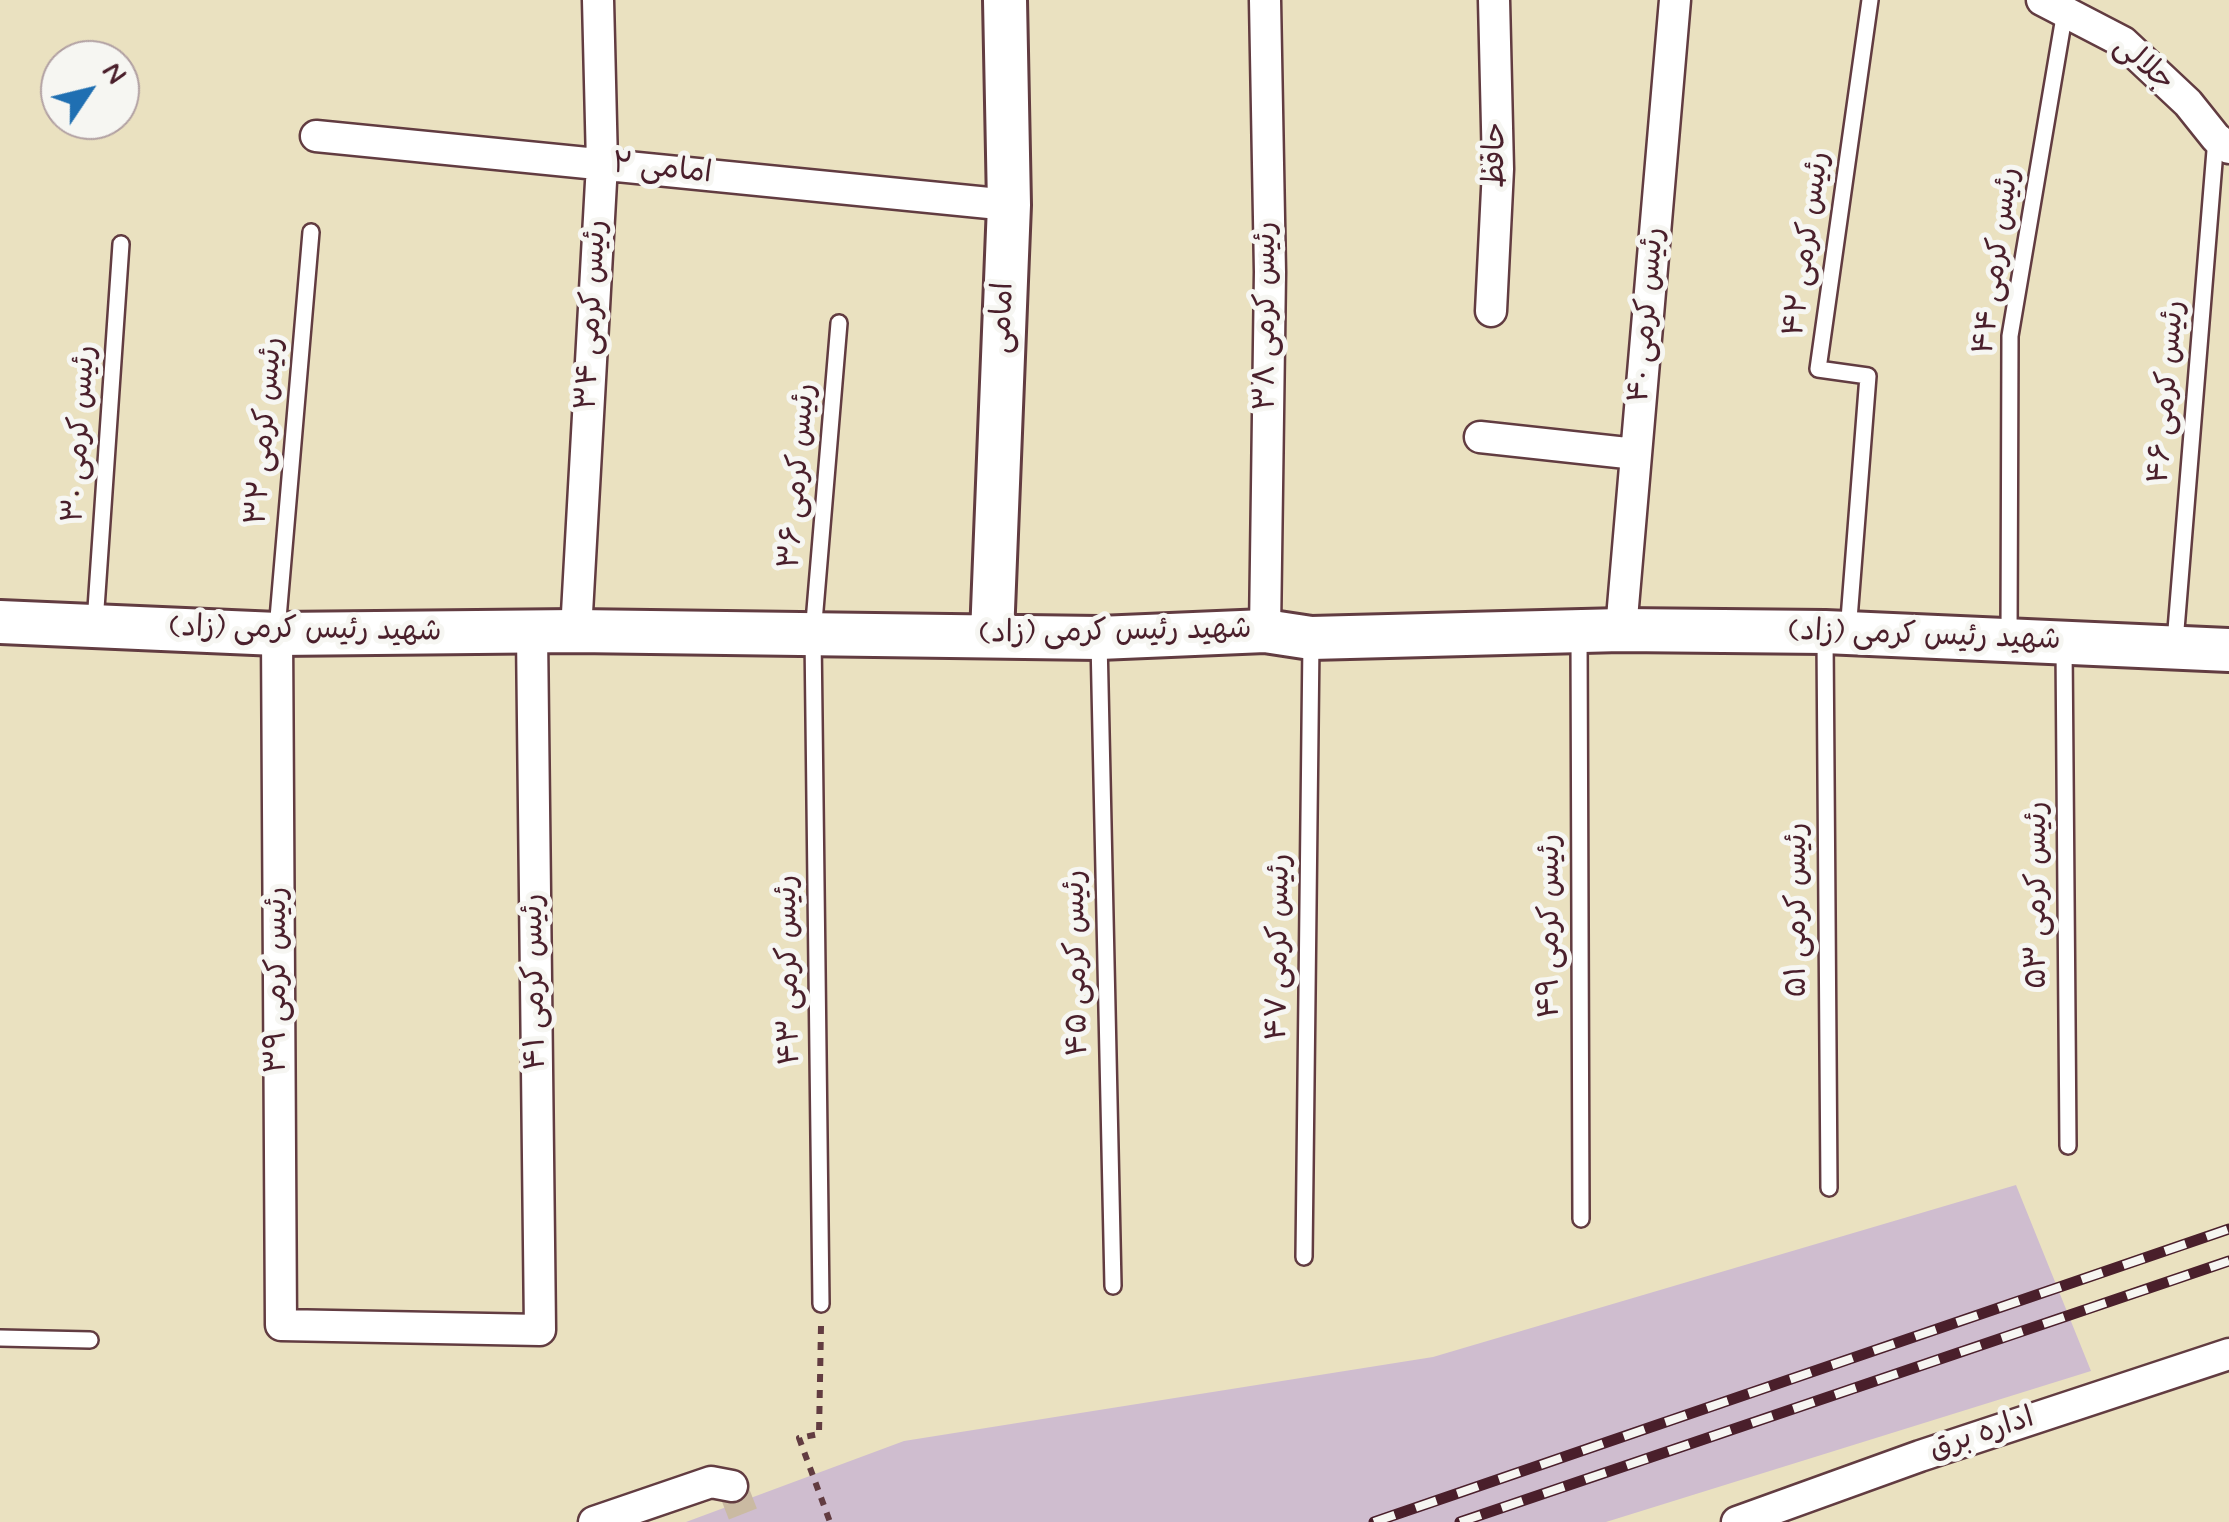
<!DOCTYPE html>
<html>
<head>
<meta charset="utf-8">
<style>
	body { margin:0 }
	#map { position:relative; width:2229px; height:1522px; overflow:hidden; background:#eae1c0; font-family:Mynerve,sans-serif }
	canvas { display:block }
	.north { position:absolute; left:40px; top:40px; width:100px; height:100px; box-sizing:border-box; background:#f6f6f2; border:2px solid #b1a0a2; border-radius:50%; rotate:55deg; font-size:28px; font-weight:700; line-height:40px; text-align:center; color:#4a1f2b }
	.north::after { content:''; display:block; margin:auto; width:35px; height:45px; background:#1f6fb2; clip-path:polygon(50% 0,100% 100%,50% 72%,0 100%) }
</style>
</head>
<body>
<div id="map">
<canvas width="2229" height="1522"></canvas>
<div class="north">N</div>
</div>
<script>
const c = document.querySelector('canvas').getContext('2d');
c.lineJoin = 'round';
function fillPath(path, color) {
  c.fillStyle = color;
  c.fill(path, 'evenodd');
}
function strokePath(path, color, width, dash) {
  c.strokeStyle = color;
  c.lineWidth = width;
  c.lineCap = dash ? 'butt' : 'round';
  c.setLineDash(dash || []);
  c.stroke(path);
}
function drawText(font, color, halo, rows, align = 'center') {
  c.font = font + ' Mynerve,"Playpen Sans Arabic",sans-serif';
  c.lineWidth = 10;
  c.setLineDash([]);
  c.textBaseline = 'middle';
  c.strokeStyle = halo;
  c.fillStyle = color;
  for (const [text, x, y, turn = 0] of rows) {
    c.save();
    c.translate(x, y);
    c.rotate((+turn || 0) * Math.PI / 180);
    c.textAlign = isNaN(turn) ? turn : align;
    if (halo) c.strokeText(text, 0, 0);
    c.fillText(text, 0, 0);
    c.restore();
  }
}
const industrial = new Path2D(`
	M2016,1185L2091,1371L1606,1522H686L904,1441L1433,1357Z`);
const streetTunnel = new Path2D(`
	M732,1486L746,1522`);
const path = new Path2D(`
	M821,1326L819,1434L799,1438L830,1522`);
const lane = new Path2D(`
	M95,623L121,244
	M277,630L311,232
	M1848,632L1868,376L1818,369L1870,0
	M1579,633L1581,1219
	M1825,637L1829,1188
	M2009,637L2010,336L2065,11
	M1099,640L1113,1286
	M2175,642L2216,138
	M2064,645L2068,1146
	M1304,1257L1311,641
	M821,1304L813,634L839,323
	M0,1338L90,1340`);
const street = new Path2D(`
	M1265,0L1270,272L1265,631
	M2042,0L2123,42L2188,103L2216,138L2229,148
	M316,136L1009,205
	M1491,311L1498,169L1494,0
	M1480,437L1636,454
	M1621,630L1675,0
	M576,631L602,164L598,0
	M277,634L281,1325L540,1330L532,633
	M594,1522L711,1482L732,1486
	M1737,1522L1920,1456L2229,1354`);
const secondary = new Path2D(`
	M0,622L277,634L576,631L1099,638L1265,631L1311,638L1621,630L1825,632L2229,650
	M992,635L1009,205L1005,0`);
const rail = new Path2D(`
	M1374,1522L2229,1229
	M1460,1522L2229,1261`);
const streetNames = [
	["جلالی",2143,65,40],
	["حافظ",1497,155,-89],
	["امامی ۲",662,170,6],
	["رئیس کرمی ۴۲",1808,244,-82],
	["رئیس کرمی ۴۴",1998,261,-82],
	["رئیس کرمی ۳۴",593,315,-87],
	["رئیس کرمی ۴۰",1648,315,-85],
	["رئیس کرمی ۳۸",1268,316,-90],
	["امامی",1004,318,-88],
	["رئیس کرمی ۴۶",2168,392,-85],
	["رئیس کرمی ۳۲",266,431,-85],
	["رئیس کرمی ۳۰",81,434,-86],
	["رئیس کرمی ۳۶",799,476,-85],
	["شهید رئیس کرمی (زاد)",305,631,1],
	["شهید رئیس کرمی (زاد)",1115,633,-1],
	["شهید رئیس کرمی (زاد)",1924,637,2],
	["رئیس کرمی ۵۳",2039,895,-90],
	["رئیس کرمی ۵۱",1799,910,-90],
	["رئیس کرمی ۴۹",1552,926,-90],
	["رئیس کرمی ۴۷",1280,947,-89],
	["رئیس کرمی ۴۵",1078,963,-91],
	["رئیس کرمی ۴۳",790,970,-91],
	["رئیس کرمی ۳۹",279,980,-90],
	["رئیس کرمی ۴۱",536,982,-91],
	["اداره برق",1982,1435,-18]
];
fillPath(industrial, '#cfbdcf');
strokePath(streetTunnel, '#cabaa2', 30, [30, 15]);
strokePath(lane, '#623c41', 20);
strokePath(street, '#623c41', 35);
strokePath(secondary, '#623c41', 48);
strokePath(path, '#623c41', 6, [8, 8]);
strokePath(lane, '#fff', 15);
strokePath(street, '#fff', 30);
strokePath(secondary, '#fff', 42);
strokePath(rail, '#4a1f2b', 11);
strokePath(rail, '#f6f6f2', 8, [22]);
drawText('30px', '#4a1f2b', '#f6f6f2', streetNames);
</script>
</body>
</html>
